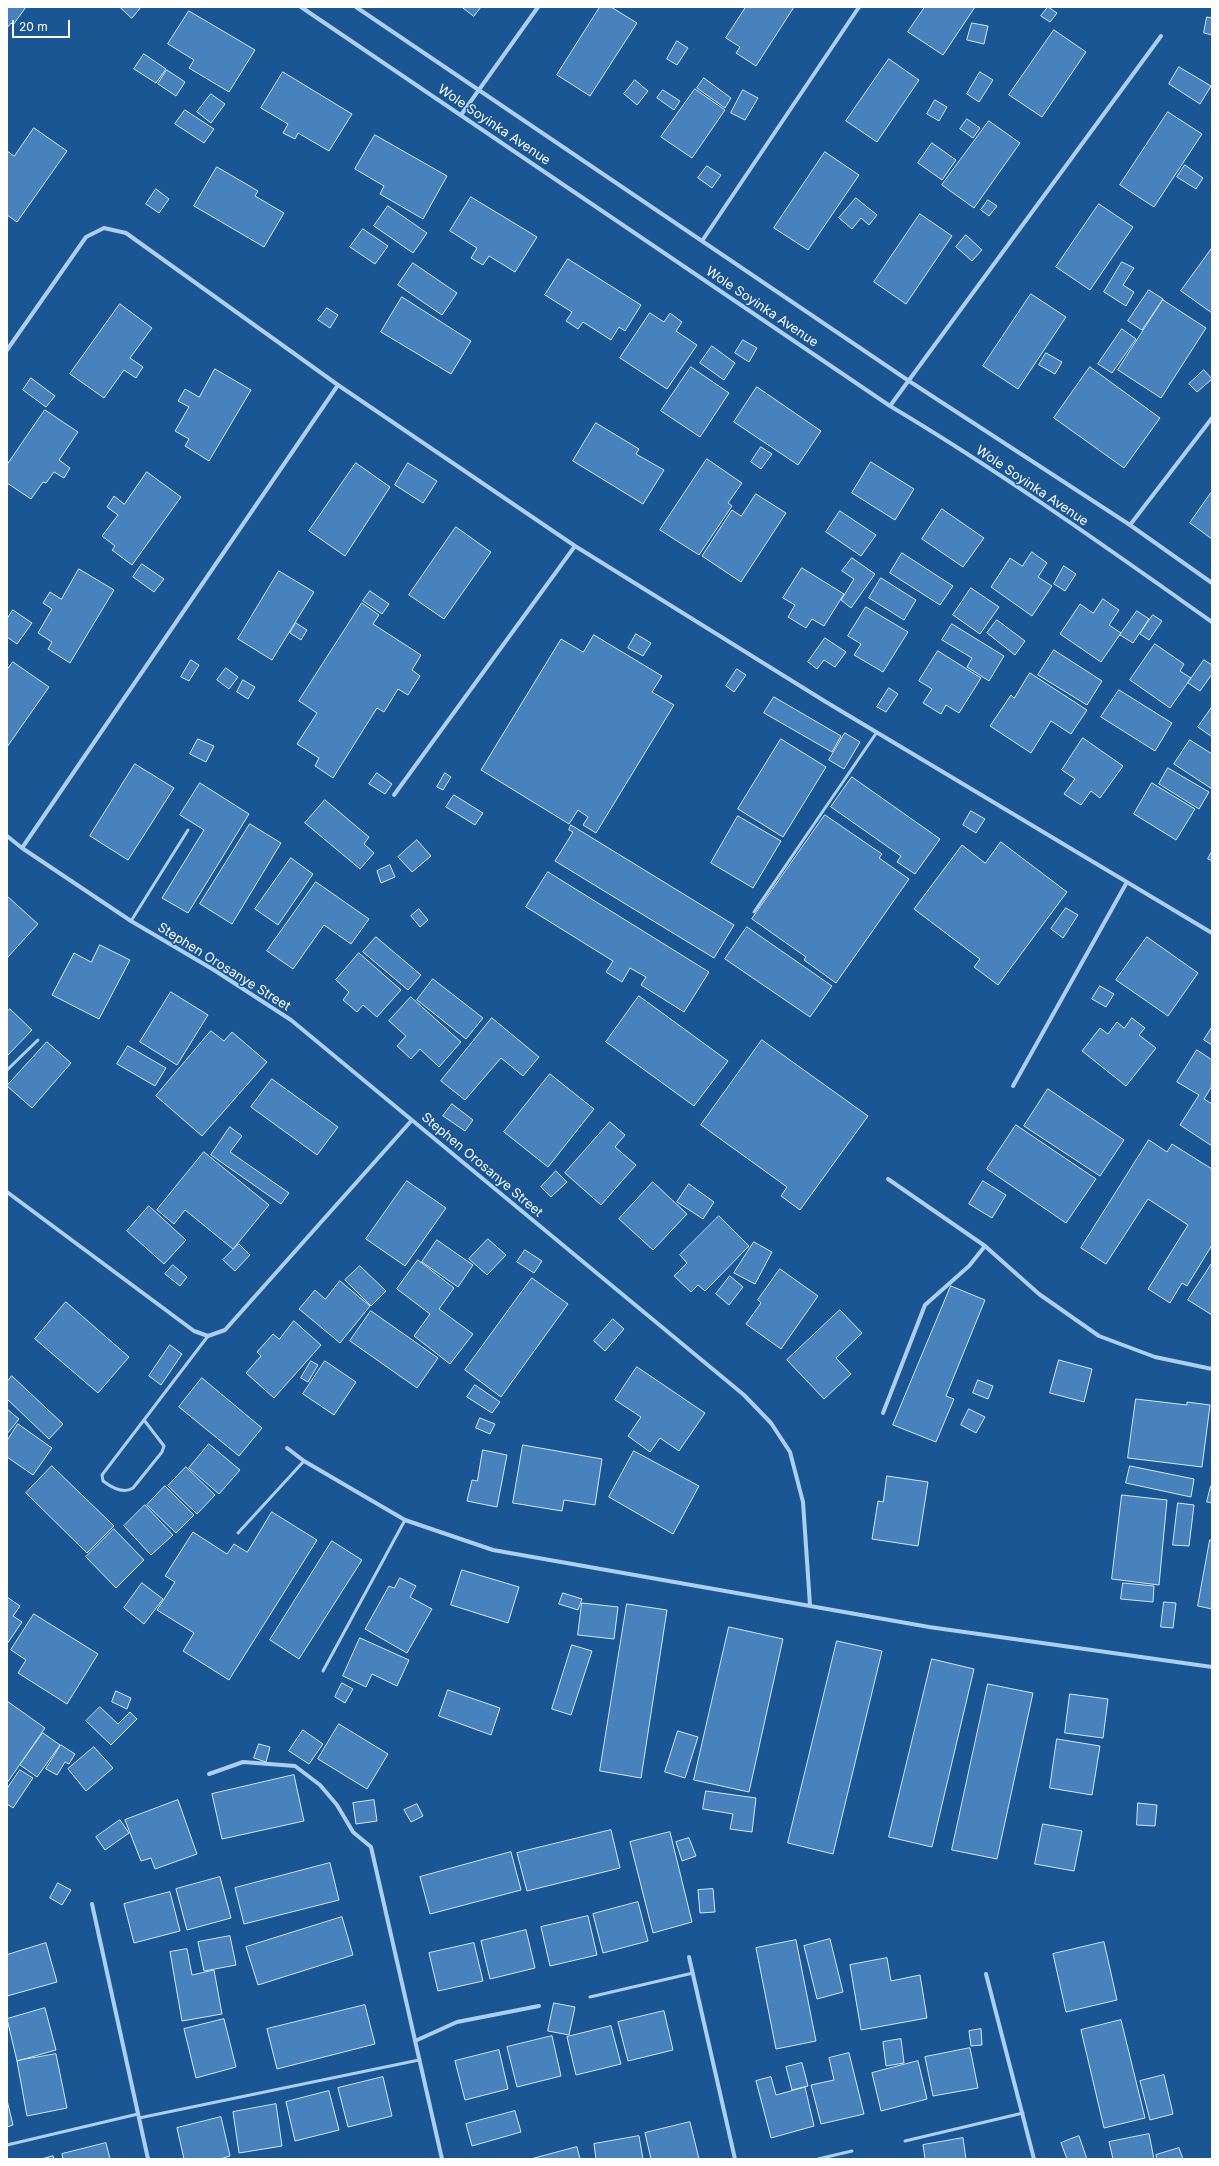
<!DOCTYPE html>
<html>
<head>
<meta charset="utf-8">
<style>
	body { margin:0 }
	#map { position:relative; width:1219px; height:2166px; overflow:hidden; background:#1a5694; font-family:Inter,sans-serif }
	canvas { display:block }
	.frame { position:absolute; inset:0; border:8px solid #fff; pointer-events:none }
	.scale { position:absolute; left:12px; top:20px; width:58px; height:18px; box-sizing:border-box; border:2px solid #fff; border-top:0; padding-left:5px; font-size:12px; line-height:14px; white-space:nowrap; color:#fff; -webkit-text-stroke:3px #1a5694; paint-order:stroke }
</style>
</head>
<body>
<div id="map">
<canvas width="1219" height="2166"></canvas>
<div class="frame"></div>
<div class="scale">20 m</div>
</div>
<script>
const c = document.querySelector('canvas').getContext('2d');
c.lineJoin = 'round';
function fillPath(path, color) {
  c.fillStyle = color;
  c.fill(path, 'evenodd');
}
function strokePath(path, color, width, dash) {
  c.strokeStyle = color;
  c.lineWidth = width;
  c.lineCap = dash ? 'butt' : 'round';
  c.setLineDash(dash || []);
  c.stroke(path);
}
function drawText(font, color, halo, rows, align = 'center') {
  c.font = font + ' Inter,sans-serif';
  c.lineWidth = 3;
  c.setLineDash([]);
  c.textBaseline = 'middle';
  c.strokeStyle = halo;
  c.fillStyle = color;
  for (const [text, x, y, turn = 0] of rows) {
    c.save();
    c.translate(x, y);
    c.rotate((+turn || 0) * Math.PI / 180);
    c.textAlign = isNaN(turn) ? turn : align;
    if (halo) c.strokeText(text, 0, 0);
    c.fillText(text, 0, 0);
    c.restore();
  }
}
const building = new Path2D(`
	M7,7H26L13,25L11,23L7,28Z
	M120,7H141L132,18Z
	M462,7H481L474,16Z
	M600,7H611L637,23L590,96L557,75Z
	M746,7H794L756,66L736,53L740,47L726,38Z
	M925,7H975L943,55L908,32Z
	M1048,7L1057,13L1050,22L1041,16Z
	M189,11L255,50L229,92L189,68L194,60L168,44Z
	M1207,17L1212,18V35L1204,33Z
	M972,23L988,26L984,44L967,40Z
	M1054,30L1086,52L1042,117L1009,95Z
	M677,41L688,48L677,65L667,59Z
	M144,54L166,69L156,83L134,69Z
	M889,59L919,80L877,142L846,121Z
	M1179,67L1211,86L1200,104L1169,84Z
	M167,70L185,82L176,96L158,84Z
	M283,72L352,114L329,151L298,133L295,139L283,133L288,124L261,108Z
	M980,72L993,80L979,102L967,94Z
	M704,78L731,98L725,108L697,88Z
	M635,80L648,91L637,105L624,94Z
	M695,89L725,110L692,158L661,137Z
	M663,90L680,101L674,110L657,98Z
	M743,90L758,98L745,120L731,113Z
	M211,94L225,104L211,123L197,112Z
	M935,100L947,107L939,121L927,114Z
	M185,110L214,129L204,143L175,124Z
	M1168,112L1202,134L1154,207L1120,185Z
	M967,119L980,128L973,138L960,129Z
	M989,121L1020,143L974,208L942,185Z
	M34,128L67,151L17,222L7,215V151L14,156Z
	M375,135L447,176L423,219L380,194L384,186L355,169Z
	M932,143L956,160L942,180L918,163Z
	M825,152L859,175L808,250L774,228Z
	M1185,165L1203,178L1196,189L1177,177Z
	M707,166L721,175L712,188L698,178Z
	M217,167L258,191L255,196L284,213L264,247L194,206Z
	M156,189L169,199L159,213L146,204Z
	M471,197L537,237L515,272L489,256L483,265L471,258L477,248L450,231Z
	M856,198L877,215L869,225L861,218L852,229L839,218Z
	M988,200L997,206L989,216L981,210Z
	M1099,204L1133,227L1090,290L1056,267Z
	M388,206L427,233L413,253L374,226Z
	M920,214L952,236L906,304L874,282Z
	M363,229L388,246L375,264L350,247Z
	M966,235L982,250L972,261L956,247Z
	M1212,248V313L1181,291Z
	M568,259L641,305L625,331L619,327L611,340L583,322L578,329L566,321L572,312L545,295Z
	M1122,262L1134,268L1123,285L1134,292L1126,306L1104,292Z
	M413,263L457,293L442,315L398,285Z
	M1149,290L1163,299L1142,330L1128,321Z
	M1031,294L1066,317L1018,389L983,366Z
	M402,297L471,341L451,374L381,332Z
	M1163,300L1206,328L1161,398L1118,370Z
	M120,304L152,328L130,358L143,367L136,378L124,370L104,398L70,374Z
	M327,308L338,315L330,328L318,320Z
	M650,313L664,322L670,313L682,322L676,331L697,345L667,389L620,358Z
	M1122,329L1136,339L1112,373L1098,364Z
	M743,340L757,348L749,362L735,353Z
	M712,346L735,363L724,380L700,363Z
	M1046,353L1062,362L1055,374L1039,365Z
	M691,367L729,393L700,437L661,411Z
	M1090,367L1160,418L1124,468L1054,418Z
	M215,369L251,390L209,461L185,446L189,439L175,431L189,407L178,401L185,389L199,397Z
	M1204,370L1212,379L1197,392L1189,384Z
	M31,378L55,396L46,407L23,390Z
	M757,387L821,431L798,465L734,422Z
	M45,410L78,432L59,460L70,468L64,478L54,472L46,483L43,482L31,499L7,483V465Z
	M596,423L639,449L636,454L664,470L643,504L573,461Z
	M761,447L772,454L761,469L751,462Z
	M707,459L742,483L728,503L732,506L699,555L660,530Z
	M871,462L914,489L895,520L852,493Z
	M356,463L390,487L345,556L309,531Z
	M408,463L437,481L423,503L395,485Z
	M147,472L181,497L132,565L112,550L115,546L102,536L118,515L107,507L114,496L124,504Z
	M1211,493L1212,494V539L1190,523Z
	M756,494L786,513L741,582L702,556L732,510L741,516Z
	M942,509L984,538L963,567L922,539Z
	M840,511L876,535L861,556L826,532Z
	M456,527L491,552L444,619L409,595Z
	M1032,552L1047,563L1038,577L1052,586L1032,616L991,587L1010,558L1022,566Z
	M902,553L953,586L940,605L890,573Z
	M852,558L875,574L851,608L841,600L854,579L842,571Z
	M142,564L164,579L154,592L133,577Z
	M1064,566L1076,574L1065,591L1054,584Z
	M802,568L844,594L824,626L812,619L806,628L788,617L795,605L783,598Z
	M79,569L114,590L70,663L48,649L52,642L38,633L52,609L43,603L50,592L61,599Z
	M279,571L314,592L272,660L238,639Z
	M881,578L916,600L904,620L869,598Z
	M971,588L999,607L980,634L953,615Z
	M370,591L389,604L382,614L363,601Z
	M1103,599L1119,610L1109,625L1121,633L1101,662L1060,634L1080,604L1093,613Z
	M362,603L379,615L373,624L421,655L412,670L420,676L408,695L398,689L384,712L377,708L333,778L315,766L319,758L297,744L317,713L299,701Z
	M866,607L908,632L883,672L854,655L861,644L848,636Z
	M13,610L32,623L17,644L7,637V619Z
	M1137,611L1149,619L1133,643L1120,635Z
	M1153,615L1162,621L1149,640L1140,634Z
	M997,620L1025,641L1015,655L987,633Z
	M296,623L307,630L301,640L290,633Z
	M952,624L1004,656L989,681L967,667L972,658L942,640Z
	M636,634L651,643L643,656L628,648Z
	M594,635L662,676L652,692L674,705L596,833L583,825L588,817L578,810L569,824L481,770L561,639L583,652Z
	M825,638L846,652L835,667L824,660L817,669L808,662Z
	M1155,644L1184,664L1180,671L1191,678L1170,708L1130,680Z
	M1054,650L1102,681L1087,705L1038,675Z
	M938,651L981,678L959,713L946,705L941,714L923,703L932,689L919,681Z
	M191,660L199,665L189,681L181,677Z
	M1204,660L1212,665V674L1200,691L1188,683Z
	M13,662L49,687L7,747V670Z
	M226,668L238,677L229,689L217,680Z
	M737,669L746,675L734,692L726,686Z
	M1030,673L1087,710L1071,734L1051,721L1031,753L990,726L1011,695L1014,698Z
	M243,680L255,687L248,699L237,692Z
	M889,688L898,694L886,712L877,707Z
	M1119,690L1172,723L1155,751L1101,717Z
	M774,697L841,736L832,752L764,713Z
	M1212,707V737L1198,727Z
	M845,733L860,742L844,769L829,760Z
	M1083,738L1123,766L1100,798L1091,791L1081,805L1064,794L1075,779L1062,770Z
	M198,739L214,746L206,762L190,754Z
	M781,739L826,767L783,837L738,809Z
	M1190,740L1212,754V789L1174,764Z
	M135,764L174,788L128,860L90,836Z
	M1168,768L1209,792L1199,809L1159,784Z
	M377,773L392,784L385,794L369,784Z
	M445,773L451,777L443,790L437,787Z
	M852,777L940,839L915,874L897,862L901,856L831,807Z
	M200,783L249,814L188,913L162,898L204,830L180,815Z
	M1152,783L1195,809L1176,840L1134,814Z
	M454,795L483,813L475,825L446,807Z
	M325,800L369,837L364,844L374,853L360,869L305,823Z
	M971,811L985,819L976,833L963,825Z
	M825,815L882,854L879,858L909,879L836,983L804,960L806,957L752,919Z
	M738,816L781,841L753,888L711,863Z
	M250,824L281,843L232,924L200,904Z
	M571,825L734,925L714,958L555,861L573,832L569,830Z
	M417,840L431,856L412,872L398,857Z
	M1001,842L1067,892L998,985L974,967L980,959L914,909L962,845L985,863Z
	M1212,851V861L1208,859Z
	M291,858L313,874L278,925L255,909Z
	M390,865L395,877L381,883L377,871Z
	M548,872L709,972L684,1012L641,985L646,977L630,968L622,982L606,972L613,961L526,907Z
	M316,882L369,919L351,944L324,925L293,969L267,951Z
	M7,896L38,924L7,958Z
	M1066,908L1078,915L1063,938L1051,929Z
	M419,909L428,920L420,927L411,916Z
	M747,927L832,986L810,1017L725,959Z
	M376,937L421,975L408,990L363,952Z
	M1147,937L1198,973L1168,1016L1116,980Z
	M100,945L130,960L99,1019L52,995L74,953L91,962Z
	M359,953L401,990L377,1017L363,1005L357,1012L343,1000L349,992L336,980Z
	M433,979L483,1018L466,1039L417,1000Z
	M1100,986L1114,994L1106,1007L1092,999Z
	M171,992L208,1015L177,1065L140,1042Z
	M639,996L728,1061L694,1106L606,1042Z
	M411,997L461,1042L439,1067L420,1049L411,1059L397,1046L406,1036L389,1021Z
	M10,1009L32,1030L7,1056V1012Z
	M492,1018L539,1057L523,1076L501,1058L465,1100L441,1081Z
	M1132,1018L1145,1028L1139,1035L1156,1048L1126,1086L1082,1051L1100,1028L1108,1034L1117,1022L1124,1028Z
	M1212,1027V1045L1204,1040Z
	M211,1031L224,1041L232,1032L267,1062L202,1136L156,1096Z
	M762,1040L868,1116L800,1210L781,1196L787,1187L701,1125Z
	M47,1042L71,1063L32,1108L7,1086Z
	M128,1046L166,1068L155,1086L117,1064Z
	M1197,1050L1212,1060V1086L1204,1099L1212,1104V1146L1180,1125L1199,1095L1177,1082Z
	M550,1074L594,1109L548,1167L504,1132Z
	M272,1079L338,1127L317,1155L251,1107Z
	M1048,1089L1124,1140L1100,1176L1024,1126Z
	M452,1104L473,1120L465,1131L443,1116Z
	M610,1122L625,1135L615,1147L636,1165L601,1205L565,1173Z
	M1016,1125L1096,1179L1066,1223L987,1169Z
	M230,1127L242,1136L230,1152L289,1193L281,1204L211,1155Z
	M1149,1140L1167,1152L1172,1144L1212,1169V1245L1187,1286L1182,1283L1170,1303L1148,1289L1188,1225L1148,1199L1106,1264L1081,1248Z
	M204,1152L269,1205L233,1249L185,1210L174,1224L157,1210Z
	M556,1171L567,1182L551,1197L541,1187Z
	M407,1181L446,1208L405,1266L366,1239Z
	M983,1181L1006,1195L992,1218L969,1204Z
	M653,1182L687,1214L653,1250L619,1219Z
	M689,1184L714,1202L703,1219L677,1202Z
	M149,1206L186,1240L164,1264L127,1231Z
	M719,1216L749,1246L705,1291L698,1285L691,1292L674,1276L687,1263L680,1255Z
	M488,1239L506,1255L487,1275L469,1259Z
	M437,1240L473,1265L458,1287L422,1262Z
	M754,1242L772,1252L755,1284L734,1273Z
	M239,1244L250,1255L235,1271L223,1260Z
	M525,1250L542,1261L534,1273L517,1262Z
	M418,1260L454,1288L439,1309L473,1334L450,1364L414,1336L430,1314L397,1289Z
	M1212,1263V1315L1188,1300Z
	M173,1265L187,1277L180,1286L165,1274Z
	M360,1266L386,1291L371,1306L345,1280Z
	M780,1269L818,1296L781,1349L746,1324L761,1303L758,1300Z
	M730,1276L743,1287L729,1305L716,1294Z
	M532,1278L568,1304L501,1397L465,1370Z
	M340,1281L370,1306L340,1343L299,1309L315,1290L325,1299Z
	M951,1286L985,1300L946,1396L954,1399L936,1442L893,1425Z
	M66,1302L129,1357L98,1393L35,1339Z
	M840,1310L862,1333L836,1358L851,1374L824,1399L787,1360Z
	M371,1311L438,1358L417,1388L350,1341Z
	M613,1319L624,1329L605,1351L594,1341Z
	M294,1321L321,1345L274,1398L246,1373L261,1356L257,1352L273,1334L279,1339Z
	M170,1345L182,1354L161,1385L149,1376Z
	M1059,1360L1092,1369L1084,1402L1050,1393Z
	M311,1361L318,1365L308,1382L301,1378Z
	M325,1361L356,1382L334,1415L303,1394Z
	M637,1367L705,1413L679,1451L660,1438L650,1452L628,1436L641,1417L615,1400Z
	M12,1376L63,1424L49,1439L7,1399V1382Z
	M202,1378L262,1428L239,1456L179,1407Z
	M978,1380L993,1386L988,1399L973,1393Z
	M475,1385L500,1402L492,1413L467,1397Z
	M1136,1399L1187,1405V1402L1210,1405L1202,1467L1128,1458Z
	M7,1409L19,1419L7,1434Z
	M969,1409L985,1417L976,1433L961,1425Z
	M480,1418L495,1424L490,1434L476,1428Z
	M18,1424L52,1448L33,1475L7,1457V1441Z
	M209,1444L240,1470L219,1494L189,1468Z
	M523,1445L602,1459L595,1505L564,1500L562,1511L513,1503Z
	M483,1450L507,1455L497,1507L467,1501L472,1480L477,1481Z
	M634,1451L699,1486L673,1534L609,1497Z
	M52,1466L114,1526L87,1553L26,1493Z
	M1130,1466L1194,1479L1191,1497L1126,1483Z
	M186,1467L215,1495L197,1514L168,1486Z
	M887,1476L928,1482L918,1546L872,1539L878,1501L883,1502Z
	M165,1486L194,1515L176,1533L147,1505Z
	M1211,1486H1212V1503L1207,1502Z
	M1122,1495L1167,1500L1159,1585L1112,1579Z
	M1178,1503L1194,1505L1189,1546L1173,1545Z
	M145,1505L173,1535L151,1555L124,1526Z
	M272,1512L317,1540L229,1680L183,1651L194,1633L157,1610L175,1582L165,1576L193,1532L227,1554L234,1544L247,1552Z
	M114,1529L144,1560L116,1588L86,1557Z
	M1210,1540H1212V1609L1198,1606Z
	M332,1541L362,1560L299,1659L270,1640Z
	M462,1570L519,1587L508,1623L451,1605Z
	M400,1578L416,1586L410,1597L432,1609L407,1653L365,1629L389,1586L394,1588Z
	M142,1583L163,1599L144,1624L124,1608Z
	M1123,1583L1154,1586L1153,1602L1121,1599Z
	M563,1593L582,1599L578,1610L559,1604Z
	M7,1597L20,1606L13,1616L22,1622L7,1644Z
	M1164,1602L1176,1603L1173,1628L1161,1627Z
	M582,1603L618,1607L614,1639L578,1635Z
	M627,1604L667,1610L641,1778L600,1771Z
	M34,1614L98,1654L67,1704L18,1673L26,1660L11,1650Z
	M729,1627L783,1639L749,1792L694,1780Z
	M360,1638L409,1660L397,1686L372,1674L366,1687L343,1676Z
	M837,1641L882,1651L833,1854L788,1843Z
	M572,1645L592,1651L571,1715L552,1709Z
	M932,1659L974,1669L932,1847L889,1837Z
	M342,1683L353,1689L345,1703L335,1697Z
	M988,1684L1033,1693L997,1859L952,1850Z
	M448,1690L500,1708L491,1735L439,1716Z
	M116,1691L131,1698L127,1709L112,1702Z
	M1070,1694L1108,1699L1103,1738L1065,1733Z
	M7,1701L45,1728L7,1783Z
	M100,1707L118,1724L130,1712L137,1719L111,1745L86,1721Z
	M339,1724L388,1754L367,1789L318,1759Z
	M303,1730L323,1744L309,1764L289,1751Z
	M678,1731L698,1737L685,1778L665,1772Z
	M43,1733L60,1745L37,1777L20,1765Z
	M1057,1739L1100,1746L1092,1795L1050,1788Z
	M259,1744L270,1747L266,1762L254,1758Z
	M61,1745L75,1754L69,1764L65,1762L57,1775L46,1769Z
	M94,1747L113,1768L86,1791L68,1769Z
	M20,1770L33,1778L13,1808L7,1804V1789Z
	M294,1775L304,1821L222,1839L212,1794Z
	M706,1791L756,1798L752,1832L730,1829L733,1814L703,1809Z
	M178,1800L197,1854L155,1869L151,1858L141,1861L125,1820Z
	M374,1800L377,1821L356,1824L353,1803Z
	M1138,1803L1157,1805L1155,1826L1137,1825Z
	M417,1804L423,1816L411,1822L404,1810Z
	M120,1820L129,1833L105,1850L96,1837Z
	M1043,1824L1082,1831L1074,1871L1035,1864Z
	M611,1830L620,1868L527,1891L517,1853Z
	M670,1832L692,1922L653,1933L630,1842Z
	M689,1838L696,1856L682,1861L676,1842Z
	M511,1852L521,1890L430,1914L420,1877Z
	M330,1863L339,1900L244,1924L235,1888Z
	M220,1877L231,1918L187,1930L176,1889Z
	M58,1883L71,1890L62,1905L50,1898Z
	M713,1889L715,1912L700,1913L698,1890Z
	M170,1892L180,1931L134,1943L124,1904Z
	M638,1902L648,1941L603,1953L593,1914Z
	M588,1916L597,1955L550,1966L541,1927Z
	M342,1917L353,1955L258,1985L246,1947Z
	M526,1930L535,1968L490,1979L481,1941Z
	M230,1936L236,1965L204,1971L198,1942Z
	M830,1939L843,1992L817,1999L804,1946Z
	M796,1940L816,2041L776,2049L756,1948Z
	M1104,1942L1117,2000L1066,2012L1053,1954Z
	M46,1943L57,1982L7,1996V1955Z
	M474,1943L483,1981L438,1991L429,1953Z
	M187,1949L192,1975L214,1970L222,2014L182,2021L170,1952Z
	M887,1958L891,1981L920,1975L927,2018L861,2030L850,1965Z
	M554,2003L575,2007L569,2035L548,2031Z
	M365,2005L375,2044L277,2069L267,2029Z
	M45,2008L56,2050L17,2061L7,2019Z
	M664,2011L673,2050L628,2061L618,2022Z
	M224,2019L236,2067L196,2078L184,2029Z
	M1121,2020L1145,2118L1104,2128L1081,2030Z
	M611,2026L621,2064L576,2075L567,2037Z
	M981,2029L982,2045L971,2046L969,2031Z
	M552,2036L561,2076L517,2087L507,2047Z
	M901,2039L904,2063L886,2066L883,2042Z
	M970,2048L978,2088L933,2096L925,2057Z
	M499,2050L508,2089L465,2100L455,2061Z
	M849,2053L864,2114L821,2124L811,2085L834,2080L829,2058Z
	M56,2054L67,2108L27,2116L17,2061Z
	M918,2061L927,2099L881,2111L872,2073Z
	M802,2063L808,2086L792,2090L786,2067Z
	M1164,2075L1173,2114L1150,2120L1140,2081Z
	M383,2077L392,2116L348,2127L338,2088Z
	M771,2077L776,2095L805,2087L814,2126L771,2138L756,2081Z
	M329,2091L339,2130L295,2141L286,2102Z
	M7,2100L13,2125L7,2127Z
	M276,2104L282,2146L239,2153L233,2112Z
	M515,2111L521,2132L472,2146L466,2124Z
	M221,2117L230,2156L220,2159H184L177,2128Z
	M690,2122L699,2159H651L645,2133Z
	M1149,2134L1154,2159H1113L1109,2142Z
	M639,2136L643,2159H596L594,2144Z
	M1079,2136L1087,2159H1067L1061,2143Z
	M963,2138L966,2159H925L923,2145Z
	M106,2143L110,2159H63L62,2154Z
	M577,2147L580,2159H531Z
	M1179,2148L1183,2159H1157L1156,2155Z
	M53,2156L54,2159H42Z`);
const lane = new Path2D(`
	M754,912L877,732
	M131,921L188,830
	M7,1070L38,1040
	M144,1420L164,1446L162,1452L133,1488C124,1494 111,1487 103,1481L102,1475L208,1336
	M238,1533L304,1461
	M323,1671L405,1520
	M590,1997L693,1973
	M139,2118L419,2060
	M905,2141L1023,2113
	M7,2145L138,2114
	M818,2159L852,2151`);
const street = new Path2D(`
	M301,7L890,406C1001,472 1107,548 1212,622
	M356,7L909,381L1130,525L1212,583
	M461,115L538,7
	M702,241L859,7
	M7,350L86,237L104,228L126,233L338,385L575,546L826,702L1212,933
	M890,406L1161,36
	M1130,525L1212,418
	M394,795L575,546
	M7,836L22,848L131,921L214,970L291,1020L744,1395L771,1423L790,1452L803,1502L810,1605
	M22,848L338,385
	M1013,1086L1127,882
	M888,1179L985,1246L1039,1294L1099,1336L1155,1357L1212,1369
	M7,1192L194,1331L208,1336L225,1330L412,1120
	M883,1413L925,1305L969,1266L985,1246
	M287,1448L304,1461L405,1520L493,1550L929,1627L1212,1667
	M209,1774L243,1762L295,1766L320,1785L337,1805L353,1832L371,1847L442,2159
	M92,1904L148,2159
	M689,1957L735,2159
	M986,1974L1034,2159
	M415,2041L457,2022L539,2006`);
const streetNames = [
	["Wole Soyinka Avenue",494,125,34],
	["Wole Soyinka Avenue",762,307,34],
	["Wole Soyinka Avenue",1032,486,34],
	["Stephen Orosanye Street",224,967,32],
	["Stephen Orosanye Street",482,1165,40]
];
fillPath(building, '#4782bd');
strokePath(building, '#d2e7fb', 1);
strokePath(lane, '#acceef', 3);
strokePath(street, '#acceef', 4);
drawText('13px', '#fff', '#1a5694', streetNames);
</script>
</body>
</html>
